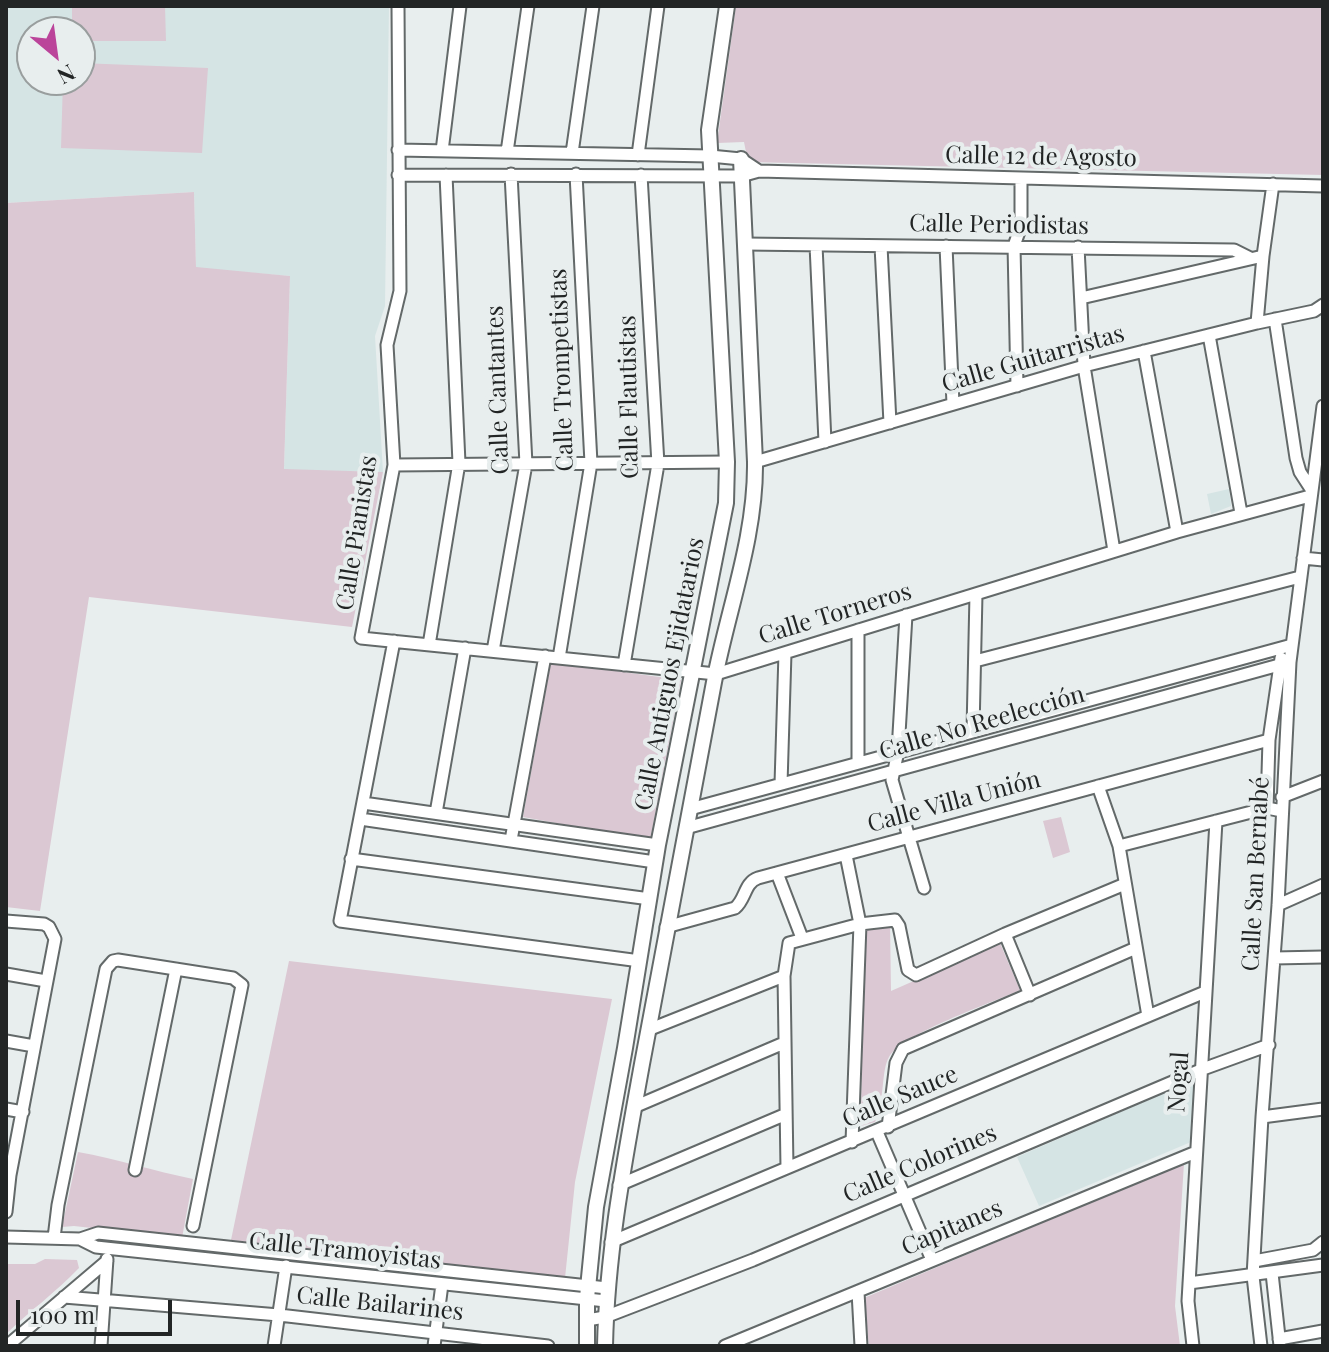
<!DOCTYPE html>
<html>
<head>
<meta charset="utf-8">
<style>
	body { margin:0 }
	#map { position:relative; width:1329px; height:1352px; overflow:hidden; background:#e8eeee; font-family:"Playfair Display",serif }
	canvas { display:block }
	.frame { position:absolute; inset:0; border:8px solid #222525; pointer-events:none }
	.north { position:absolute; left:16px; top:16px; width:80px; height:80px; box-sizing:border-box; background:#e8eeee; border:2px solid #999e9e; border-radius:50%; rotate:151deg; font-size:22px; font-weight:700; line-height:32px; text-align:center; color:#222525 }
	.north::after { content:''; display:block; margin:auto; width:28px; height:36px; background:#bb449a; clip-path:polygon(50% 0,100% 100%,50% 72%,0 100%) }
	.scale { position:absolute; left:16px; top:1300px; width:156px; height:36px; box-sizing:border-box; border:4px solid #222525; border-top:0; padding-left:10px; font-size:24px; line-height:28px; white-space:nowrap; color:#222525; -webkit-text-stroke:6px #e8eeee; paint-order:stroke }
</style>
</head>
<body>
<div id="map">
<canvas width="1329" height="1352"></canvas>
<div class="frame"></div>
<div class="north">N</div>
<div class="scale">100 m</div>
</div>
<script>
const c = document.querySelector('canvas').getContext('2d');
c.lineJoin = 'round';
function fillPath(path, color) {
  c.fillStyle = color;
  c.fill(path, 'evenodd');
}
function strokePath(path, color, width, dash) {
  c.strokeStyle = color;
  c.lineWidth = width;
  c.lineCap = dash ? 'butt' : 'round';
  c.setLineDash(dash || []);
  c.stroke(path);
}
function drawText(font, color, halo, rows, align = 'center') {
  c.font = font + ' "Playfair Display",serif';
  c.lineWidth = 8;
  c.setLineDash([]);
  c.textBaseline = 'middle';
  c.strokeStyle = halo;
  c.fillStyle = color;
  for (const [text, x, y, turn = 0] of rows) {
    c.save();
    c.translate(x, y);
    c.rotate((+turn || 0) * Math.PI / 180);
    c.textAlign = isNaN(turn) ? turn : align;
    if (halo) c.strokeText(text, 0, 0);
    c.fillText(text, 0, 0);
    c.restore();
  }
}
const built = new Path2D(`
	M6,6H389L385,306L375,336L383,472L284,470L290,276L196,268L194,192L6,203ZM32,32H80V80H32Z
	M1229,489L1231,506L1211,514L1207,494Z
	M1194,1080L1191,1142L1039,1206L1017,1157Z`);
const green = new Path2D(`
	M72,6H165L166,41H80V32H72Z
	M736,6H1323V175L748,162L744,142L717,143Z
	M80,63L208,68L202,153L61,148L63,80H80Z
	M194,192L196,267L290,276L284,469L383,472L352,627L89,597L40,911L6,907V203Z
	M551,662L681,680L650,840L523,817Z
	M1061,817L1070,852L1053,858L1043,821Z
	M890,922L891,991L1000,943L1020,990C992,1003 903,1033 889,1057C881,1070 885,1101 875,1122L861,1126L863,930Z
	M289,961L612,999L575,1182L565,1278L231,1240Z
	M78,1152C117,1159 154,1171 193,1179L182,1238L74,1226L62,1227Z
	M1184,1163L1175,1306L1180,1346H869L864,1298Z
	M45,1259L77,1260L79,1268C56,1292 30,1311 6,1334V1264H35Z`);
const street = new Path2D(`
	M398,6L400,291L387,345L394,465L361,638L716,674L1177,532L1310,496
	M398,150L710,156L741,159L759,171
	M442,151L460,6
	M507,152L528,6
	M572,153L593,6
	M638,155L658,6
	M398,175L741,176L759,171L1323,186
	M745,244L1234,250L1250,258
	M816,245L825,442
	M881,246L890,423
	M946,246L953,404
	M1078,247L1084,366L1114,551
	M1081,298L1263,256
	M1275,319L1296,458L1300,472L1311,489
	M1257,323L1263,256L1273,184
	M1209,335L1241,513
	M1144,351L1177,532
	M1017,386L1014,246L1021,226V179
	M755,462L1084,366L1257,323L1314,311L1323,305
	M394,465L727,462
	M1303,558L1323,560
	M906,615L898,751L892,780L924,888
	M394,641L340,921L640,961
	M429,645L459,463L446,175
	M493,651L526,464L511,174
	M559,658L591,463L576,174
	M975,661L1300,577
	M624,665L658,464L641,175
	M973,731L976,594
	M858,763V630
	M781,784L785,653
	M1098,786L1119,846L1148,1016
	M1282,797L1323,781
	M363,803L658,845
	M1267,808L1269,740L1281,658
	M690,809L1292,645
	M436,813L465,648
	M360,819L655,862
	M686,828L1290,662
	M511,840L545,656
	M1119,846L1267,808L1282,811
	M846,855L860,924L852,1142
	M351,859L650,899
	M777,873L802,938
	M1278,905L1323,885
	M6,921L44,924L49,927L55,939L10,1175L6,1212
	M666,927L735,908C746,899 744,883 758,878L1269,740
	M1005,934L1030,995
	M1274,958L1323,957
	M6,974L46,981
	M648,1030L784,976
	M6,1041L34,1046
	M634,1107L784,1043
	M6,1109L23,1112
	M1262,1117L1323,1109
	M888,1127L896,1063L903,1049L1136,948
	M877,1132L932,1260
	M787,1168L784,976L789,943L860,924L895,920L899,926L908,970L916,975L1005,934L1125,884
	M135,1170L176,969
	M619,1185L784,1115
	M6,1237L80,1239L98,1233L607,1288
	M54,1238L58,1205L106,969L113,961L118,960L233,978L242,985L193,1226
	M80,1239L96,1247L606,1301
	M611,1242L1205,992
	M1254,1261L1313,1250L1323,1242
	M1272,1273L1280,1346
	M1189,1283L1323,1265
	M858,1292L861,1346
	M64,1297L279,1315L548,1346
	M587,1320L605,1317L753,1260L1203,1069L1269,1045
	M1279,1339L1323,1331
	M7,1346L107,1261
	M101,1346L107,1259
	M274,1346L286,1266
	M434,1346L442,1284
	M725,1346L1196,1152
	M1193,1346L1188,1301L1216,821
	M1261,1346L1253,1276L1262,1117L1278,905L1290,662L1323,406`);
const secondary = new Path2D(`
	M587,1346V1298L596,1207L625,1048L658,845L726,503L727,462L709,130L727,6
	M605,1346C607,1250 625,1158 642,1064C665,936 690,809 714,682C728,609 756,537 755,462L741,159`);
const streetNames = [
	["Calle 12 de Agosto",1041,157,1],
	["Calle Periodistas",999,225,1],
	["Calle Guitarristas",1033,359,-16],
	["Calle Trompetistas",562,370,-92],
	["Calle Cantantes",498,390,-92],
	["Calle Flautistas",629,397,-91],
	["Calle Pianistas",357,533,-81],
	["Calle Torneros",835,614,-17],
	["Calle Antiguos Ejidatarios",670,674,-79],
	["Calle No Reelección",982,723,-16],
	["Calle Villa Unión",954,802,-15],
	["Calle San Bernabé",1256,874,-87],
	["Nogal",1179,1082,-86],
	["Calle Sauce",900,1097,-23],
	["Calle Colorines",920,1164,-23],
	["Capitanes",952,1228,-23],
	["Calle Tramoyistas",345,1251,6],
	["Calle Bailarines",380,1304,6]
];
fillPath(built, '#d5e4e4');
fillPath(green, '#dbc8d3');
strokePath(street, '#636969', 15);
strokePath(secondary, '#636969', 18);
strokePath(street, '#fff', 11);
strokePath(secondary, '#fff', 14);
drawText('24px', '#222525', '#e8eeee', streetNames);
</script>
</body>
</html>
